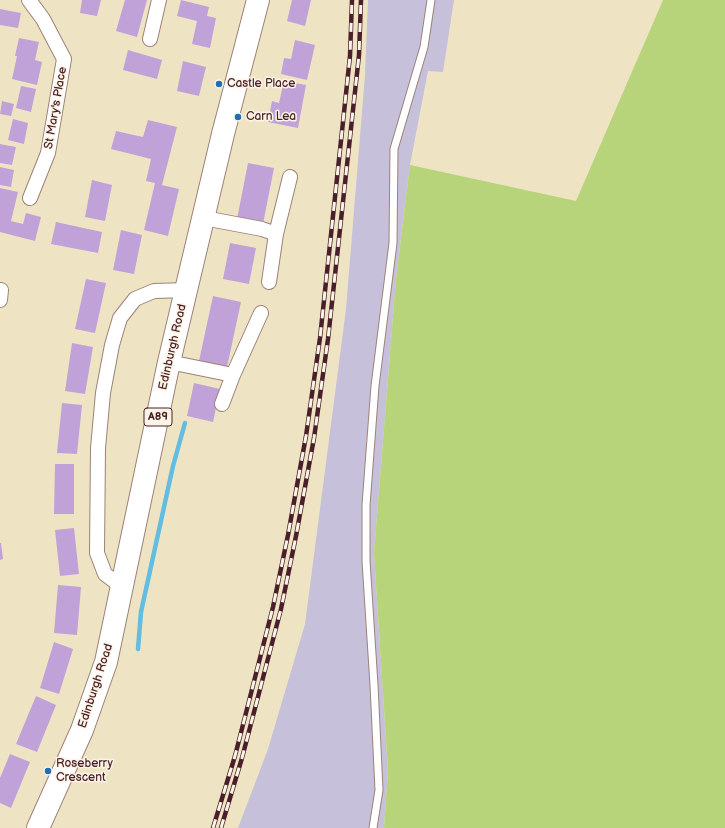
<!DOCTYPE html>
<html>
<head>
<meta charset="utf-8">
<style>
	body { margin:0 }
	canvas { display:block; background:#eee4c4 }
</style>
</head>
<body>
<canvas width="725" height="828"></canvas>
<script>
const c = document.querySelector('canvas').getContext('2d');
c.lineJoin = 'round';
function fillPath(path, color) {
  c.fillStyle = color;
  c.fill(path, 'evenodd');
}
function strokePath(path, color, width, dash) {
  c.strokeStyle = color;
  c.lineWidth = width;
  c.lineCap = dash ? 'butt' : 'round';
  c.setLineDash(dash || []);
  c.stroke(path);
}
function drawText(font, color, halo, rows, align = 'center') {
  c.font = font + ' "Balsamiq Sans",sans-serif';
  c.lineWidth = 3;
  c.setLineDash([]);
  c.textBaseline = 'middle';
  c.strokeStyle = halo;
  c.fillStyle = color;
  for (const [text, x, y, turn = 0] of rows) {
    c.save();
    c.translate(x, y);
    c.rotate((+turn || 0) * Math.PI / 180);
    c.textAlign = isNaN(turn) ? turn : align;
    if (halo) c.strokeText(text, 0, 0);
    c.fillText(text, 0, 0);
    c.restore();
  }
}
const industrial = new Path2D(`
	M368,0H454L443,72L428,71L410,165L396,279L374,553L388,771L384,828H238L268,749L305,624L346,309L365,75Z`);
const green = new Path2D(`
	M663,0H725V828H384L388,771L374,553L396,279L410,165L576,201Z`);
const stream = new Path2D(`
	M138,649L141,612L173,466L185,423`);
const building = new Path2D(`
	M82,0H101L97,16L80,13Z
	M125,0H147L137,37L116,31Z
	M181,0L209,7L207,16L216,18L210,48L192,44L197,21L177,16Z
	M292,0H311L305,26L287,21Z
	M0,9L21,13L18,28L0,25Z
	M19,38L39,42L35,60L42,62L37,85L12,79L17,56H15Z
	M295,40L315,45L307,80L281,74L284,58L291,59Z
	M128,50L162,60L157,79L123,70Z
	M183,61L206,67L199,96L177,91Z
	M284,81L306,85L298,128L268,122L272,101L279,103Z
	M21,86L36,89L31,112L16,108Z
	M2,101L14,104L11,116L0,114Z
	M13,119L28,123L24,144L8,140Z
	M148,120L177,127L162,185L179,189L168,236L144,230L155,183L146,181L151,159L111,149L116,131L143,137Z
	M0,144L16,147L12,165L0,163Z
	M248,163L274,168L262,229L236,224Z
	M0,167L14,170L11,187L0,185Z
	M92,180L112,185L105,221L85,217Z
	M0,188L18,192L11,221L23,224L26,213L41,217L35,241L0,232Z
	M56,222L102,232L98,253L51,244Z
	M121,230L142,235L134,274L113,270Z
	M230,243L256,248L249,284L223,279Z
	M86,279L106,283L95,333L75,329Z
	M213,296L241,302L227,367L199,361Z
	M72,343L93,347L85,394L65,391Z
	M194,383L220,389L213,422L187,416Z
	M62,403L82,405L77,454L57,453Z
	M55,464H74V514H54Z
	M74,528L79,574L60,576L55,530Z
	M0,543H1L3,559L0,560Z
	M58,585L81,587L77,635L54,633Z
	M54,642L73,649L59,694L40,688Z
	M36,696L56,705L37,752L16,744Z
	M10,754L30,762L11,808L0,803V778Z`);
const lane = new Path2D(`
	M373,828L379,790L374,685L366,561V505L375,386L393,243L394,149L424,47L431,0`);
const street = new Path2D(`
	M29,0L43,19L64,59L48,153L30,198
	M150,39L159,0
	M204,218L262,229L276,234
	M269,282L276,234L290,177
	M0,300L1,290
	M169,362L233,375
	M222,404L233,375L261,313
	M122,587L105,574L97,553L98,448L103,393L112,345L120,318L135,299L154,291L187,290`);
const primary = new Path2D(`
	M38,828L82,730L106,662L169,362L223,134L258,0`);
const rail = new Path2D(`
	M213,828L235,756L273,607L288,535L306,436L320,338L350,56L352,0
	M221,828L242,758L281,609L296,536L314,438L328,339L359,55L361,0`);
const markers = [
	[219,84,4,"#1f6fb2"],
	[238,117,4,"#1f6fb2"],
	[48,771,4,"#1f6fb2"]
];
const shields = [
	[158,417,28]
];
const shieldNames = [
	["A89",158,417]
];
const poiNames = [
	["Castle Place",227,84],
	["Carn Lea",246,117],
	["Roseberry",56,764],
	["Crescent",56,778]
];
const streetNames = [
	["St Mary's Place",56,108,-80],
	["Edinburgh Road",173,347,-77],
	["Edinburgh Road",96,686,-72]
];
fillPath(industrial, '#c6c0da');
fillPath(green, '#b8d47a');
strokePath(stream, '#62bde0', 4.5);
fillPath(building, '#c0a2d8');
strokePath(lane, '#9c8278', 9);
strokePath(street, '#9c8278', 16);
strokePath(primary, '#9c8278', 24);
strokePath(lane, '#fff', 7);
strokePath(street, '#fff', 14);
strokePath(primary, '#fff', 22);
strokePath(rail, '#4a1f2b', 4.5);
strokePath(rail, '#fcf5e5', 3, [9]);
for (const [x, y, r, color] of markers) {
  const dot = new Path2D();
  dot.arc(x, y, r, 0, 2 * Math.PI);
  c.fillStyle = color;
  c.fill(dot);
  strokePath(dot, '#fcf5e5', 1.5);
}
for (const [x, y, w] of shields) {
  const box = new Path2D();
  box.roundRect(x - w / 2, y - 9, w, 18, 3);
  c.fillStyle = '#fcf5e5';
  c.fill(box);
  strokePath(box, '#4a1f2b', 1);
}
drawText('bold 11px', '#4a1f2b', null, shieldNames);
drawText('12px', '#4a1f2b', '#fcf5e5', poiNames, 'left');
drawText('12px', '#4a1f2b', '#fcf5e5', streetNames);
</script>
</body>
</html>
